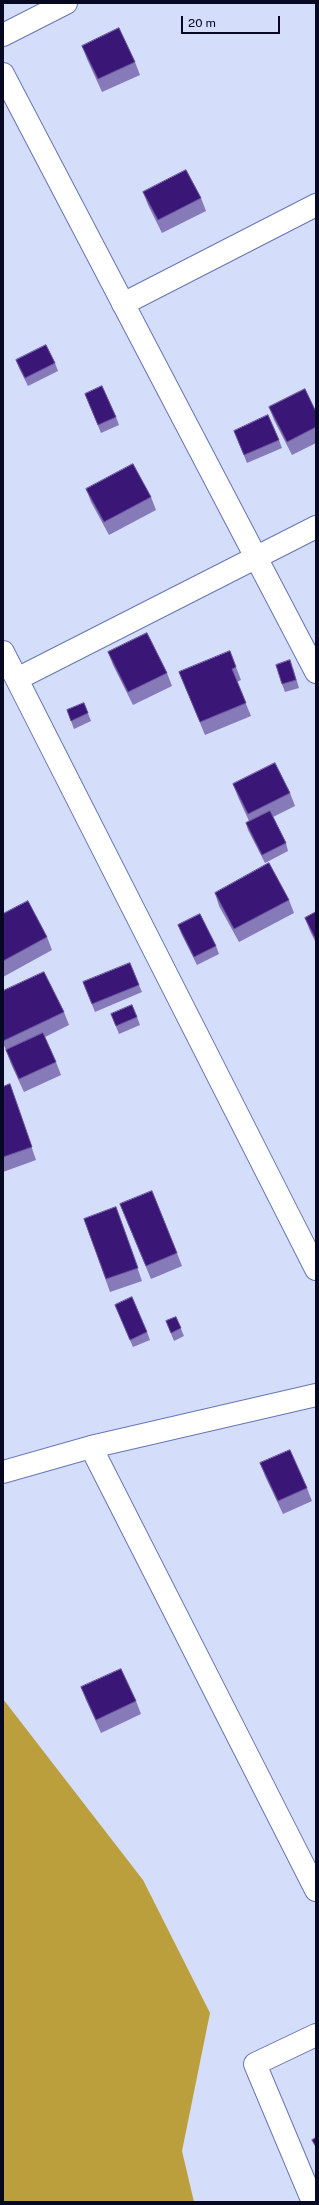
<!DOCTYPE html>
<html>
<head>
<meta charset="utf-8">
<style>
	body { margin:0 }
	#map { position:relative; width:319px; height:2205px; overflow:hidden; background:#d4ddfa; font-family:"Public Sans",sans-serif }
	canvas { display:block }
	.frame { position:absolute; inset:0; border:4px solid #060921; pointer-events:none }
	.scale { position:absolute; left:181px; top:16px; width:99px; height:18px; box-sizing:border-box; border:2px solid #060921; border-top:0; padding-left:5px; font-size:12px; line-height:14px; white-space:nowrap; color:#060921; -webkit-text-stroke:3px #d4ddfa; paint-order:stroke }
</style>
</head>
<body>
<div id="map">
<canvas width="319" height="2205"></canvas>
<div class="frame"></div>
<div class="scale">20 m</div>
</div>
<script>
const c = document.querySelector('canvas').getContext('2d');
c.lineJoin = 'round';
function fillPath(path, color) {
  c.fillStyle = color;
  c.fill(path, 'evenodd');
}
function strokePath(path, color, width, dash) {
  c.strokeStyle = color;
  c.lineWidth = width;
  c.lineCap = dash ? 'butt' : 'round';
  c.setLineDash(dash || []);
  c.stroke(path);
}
const water = new Path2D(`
	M3,1699L143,1880L210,2013L182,2151L194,2202H3Z`);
const minor = new Path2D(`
	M3,35L66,3
	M3,74L316,672
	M123,304L316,205
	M3,652L316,1269
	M17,679L316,527
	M91,1447L316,1890
	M3,1472L91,1447L316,1395
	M313,2202L255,2064L316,2035`);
const wall = new Path2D(`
	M82,46L135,62L140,75L102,92L87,59Z
	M143,192L201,198L206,211L162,233L148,205Z
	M16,360L55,363L58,371L28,386L19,368Z
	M85,394L116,417L119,425L101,433Z
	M269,407L316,412V443L292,455L274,420Z
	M234,431L279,440L282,448L247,463Z
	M86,489L151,497L156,510L109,535L91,502Z
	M108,652L167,673L172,686L133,705L113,665Z
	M236,667L241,680L237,682L251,716L205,735L179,672Z
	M293,668L299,688L285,692L282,684Z
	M84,703L91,721L74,729L67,710Z
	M233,784L290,793L295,806L273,817L286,843L288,851L265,863L248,830L246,823L249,821L238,797Z
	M215,893L289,900L294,913L239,942L219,906Z
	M316,912V943L310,931L305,918Z
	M3,914L47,937L52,950L3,977Z
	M178,925L216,946L219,954L197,965L181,933Z
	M83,982L139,985L142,992L95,1012Z
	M3,991L64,1012L69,1025L45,1037L56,1062L61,1075L24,1092L11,1064L6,1050L3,1043Z
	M111,1014L137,1017L140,1025L119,1034Z
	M10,1084L36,1160L3,1172V1087Z
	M120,1204L177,1253L182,1266L151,1279L125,1217Z
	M116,1207L142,1281L110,1292L84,1219Z
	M115,1305L147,1332L150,1340L133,1347Z
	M176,1317L184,1336L174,1341L166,1321Z
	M260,1463L307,1488L312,1501L283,1514L265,1476Z
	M81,1687L136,1701L141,1714L101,1733L86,1700Z`);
const building = new Path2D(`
	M119,28L135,62L98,79L82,46Z
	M186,170L201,198L158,220L143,192Z
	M46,345L55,363L25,378L16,360Z
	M102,386L116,417L98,425L85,394Z
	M305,389L316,412V427L287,442L269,407Z
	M268,415L279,440L244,455L234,431Z
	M133,464L151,497L104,522L86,489Z
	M147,633L167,673L128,692L108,652Z
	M230,651L236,667L232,669L246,703L200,722L179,672Z
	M290,660L296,680L282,684L276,665Z
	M84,703L88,713L71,721L67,710Z
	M275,763L290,793L248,814L233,784Z
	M270,811L286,843L262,855L246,823Z
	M269,863L289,900L234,929L215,893Z
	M28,901L47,937L3,961V914Z
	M316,912V940L305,918Z
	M200,914L216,946L194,957L178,925Z
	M130,963L139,985L92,1004L83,982Z
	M44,972L64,1012L3,1041V991Z
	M132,1005L137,1017L116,1026L111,1014Z
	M43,1033L56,1062L19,1079L6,1050Z
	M10,1084L32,1147L3,1157V1087Z
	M152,1191L177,1253L146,1266L120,1204Z
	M116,1207L138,1268L106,1279L84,1219Z
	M132,1297L147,1332L130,1340L115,1305Z
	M176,1317L181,1328L171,1333L166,1321Z
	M290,1450L307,1488L278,1501L260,1463Z
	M121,1669L136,1701L96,1720L81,1687Z
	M316,2138V2147L312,2140Z`);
fillPath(water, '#bc9f3d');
strokePath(minor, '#6776b7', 24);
strokePath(minor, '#fff', 22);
fillPath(wall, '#877ab8');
fillPath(building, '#3a1677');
strokePath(building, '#68529e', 1);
</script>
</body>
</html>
